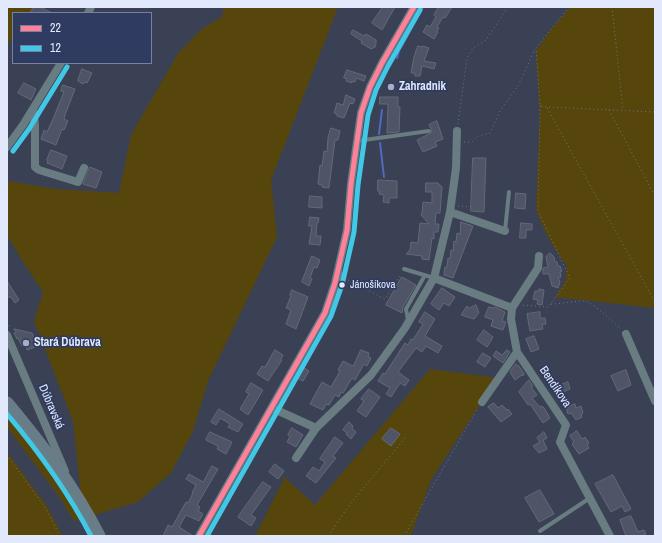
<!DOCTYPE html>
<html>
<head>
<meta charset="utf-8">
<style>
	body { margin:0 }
	#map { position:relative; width:662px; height:543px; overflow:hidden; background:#3a4155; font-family:"Archivo Narrow",sans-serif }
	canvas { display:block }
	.frame { position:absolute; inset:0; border:8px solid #e2e9fc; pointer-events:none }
	.legend { position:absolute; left:12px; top:12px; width:140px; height:52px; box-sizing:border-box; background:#2f3b60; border:1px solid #77819e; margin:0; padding:5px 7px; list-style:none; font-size:12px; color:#e2e9fc }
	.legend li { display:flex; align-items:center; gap:8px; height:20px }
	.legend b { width:20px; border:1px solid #77819e }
</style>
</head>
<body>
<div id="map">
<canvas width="662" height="543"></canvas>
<div class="frame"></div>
<ul class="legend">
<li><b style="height:5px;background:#ff8098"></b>22</li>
<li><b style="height:5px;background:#40c8e6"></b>12</li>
</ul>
</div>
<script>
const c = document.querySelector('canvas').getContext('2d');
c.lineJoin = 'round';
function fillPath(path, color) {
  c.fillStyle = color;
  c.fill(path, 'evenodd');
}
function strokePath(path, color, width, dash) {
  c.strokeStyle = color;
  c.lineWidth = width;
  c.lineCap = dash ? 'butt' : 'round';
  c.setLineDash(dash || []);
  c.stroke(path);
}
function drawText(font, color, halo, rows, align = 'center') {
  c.font = font + ' "Archivo Narrow",sans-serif';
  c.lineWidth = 3.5;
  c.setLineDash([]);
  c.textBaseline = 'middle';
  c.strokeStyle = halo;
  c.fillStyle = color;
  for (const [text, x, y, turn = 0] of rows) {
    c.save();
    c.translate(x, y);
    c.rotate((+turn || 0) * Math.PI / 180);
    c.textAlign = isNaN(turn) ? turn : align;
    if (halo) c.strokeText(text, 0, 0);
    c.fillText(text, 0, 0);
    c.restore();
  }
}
const green = new Path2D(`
	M7,7H33L29,13H13V37L7,47Z
	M224,7H338L271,180L277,237L208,381L193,431L171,473L138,502L74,521L60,498L7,427V409L82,506L73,421L34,321L43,292L25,265L7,235V181L57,189L119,193L131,135L179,52L203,28L222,17Z
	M569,7H655V308L555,297L565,282L567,266C554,248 542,230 536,208L540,114L536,51L551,29L566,13Z
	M430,369L497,378L431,480L411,536H255L283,481V476L315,505Z
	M7,452L47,506L63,536H7Z`);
const stream = new Path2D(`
	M397,58L399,51L423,7
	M379,134L382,110
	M380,143L384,177`);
const building = new Path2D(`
	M34,7H40L52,13H30Z
	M383,7H395L382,30L372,23Z
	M439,7H452L445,18L443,17L437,27L439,28L437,31L438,32L434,39L423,32L427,25L430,27L436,17L434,15Z
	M353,30L364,36L366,34L376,40V44L375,47L371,49L361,43L362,41L351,34Z
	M418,46L422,47L423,46L429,48L424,61L436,63L434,69L422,66L420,76H415V73H411L414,57Z
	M82,69L92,73L87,83L85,82L83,84L78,81Z
	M347,70L366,76L364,81L356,78L355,82L352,81V83L346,81L347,79L344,78Z
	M24,83L36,89L31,100L18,93Z
	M63,85L75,89L65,115L64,119L68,121L64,130L62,129L56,145L41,139L44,130L47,132L53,119L64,92L61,91Z
	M346,95L355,99L353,104L350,103L344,118L337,116V114L334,113L337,103L343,105Z
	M380,97H398V107H400L399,132L387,133L388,104H380Z
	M437,121L443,139L435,142L437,146L423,152L417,140L431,133L432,130L429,125Z
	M331,128L340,131L338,140H335L329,188L322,187V185L318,184L320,165L322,166L324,151L327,152L328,138Z
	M51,150L67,156L62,169L47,163L48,161L47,160Z
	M473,158H486L484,212L471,211Z
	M90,167L102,172L96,188L83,184Z
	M378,180L397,181V198H389V203L383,202L384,195L379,194L380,191H378Z
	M426,183H438L442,187L440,213H436L435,224H439L438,232H434V239L432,238L429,260L422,259V256L406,254L410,250L411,242L418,243L420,223L429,224L421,215L422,213L423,202L432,203V192H426Z
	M516,193L526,194L525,209L515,208Z
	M310,196L322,197V208L309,207Z
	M310,217L319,218L318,223H317L316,236H321L320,245L309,244L312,226H309Z
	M461,222L473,226L453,278L444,275L445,267H447L448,258L450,259L451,250L453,251L454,241L456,242L457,233L460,234Z
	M521,223L532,224V230H526V238H520Z
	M550,253L554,257L555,262H557L558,266H560L562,271L560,272L561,277H558L560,282L558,288L552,286L549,274H543V268L548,267L546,257Z
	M312,256L320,260L317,268L314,267L310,278L312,279L309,286L302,282Z
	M402,277L416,285L403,307L402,313L386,305Z
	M7,281L19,300L15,303L11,297H7Z
	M442,288L455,297L449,306L444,303L439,310L431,304Z
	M539,289L544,290L542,305L537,304L538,300L533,299L535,291H539Z
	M292,290L308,297L296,329L286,324L291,310L286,308L291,296L290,295Z
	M476,305L479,313L474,319L461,315L467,306L469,308Z
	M489,307L494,308L495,307L505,312L502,321L506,322L503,330L491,326L493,320L485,317Z
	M425,312L435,319L425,336L442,346L438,353L426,346L422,352L416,348L398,372L409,380L405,386L400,383L391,397L386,394L390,388L378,381L383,373L385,374L405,343L408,345L411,339L413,340L423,324L419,322Z
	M540,312V318H545L546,324H542L543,329L530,331L527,314Z
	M14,329L32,333L35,339L38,337L40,343L37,344L38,346L27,350L25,345L22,346L18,338L17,339L14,333L16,332Z
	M484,330L493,337L487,347L477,340Z
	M534,336L539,349L531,352L526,339Z
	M275,350L283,355L281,359L282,360L268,381L257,374L262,366L265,367Z
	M361,350L369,353L368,357L371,358L367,366L364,364L355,380L352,378L343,393L341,392L339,397L335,395L329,405L326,404L323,410L310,404L322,382L331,387L340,371L338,370L343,361L353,366Z
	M507,350L510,352L503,363L493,356L496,351L502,355Z
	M483,353L491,358L485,367L477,362Z
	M516,364L518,366H519L524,374L523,376L522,375L515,380L510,372Z
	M303,367L309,371L303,381L297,378Z
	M626,370L631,385L618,391L611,376Z
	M529,380L533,386L531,387L537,395L532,398L540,407L542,406L544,408L550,418L543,423L530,404L528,405L519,392Z
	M568,382L570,389L556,395L554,388Z
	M251,383L263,390L248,415L240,409L249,394L246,392Z
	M369,389L380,397L366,417L357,411L364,401L361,399Z
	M494,403L498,408L502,405L507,410L508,409L512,414L501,422L488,407Z
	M575,404L576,408L581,406L583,413L581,414L582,417L576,420L571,413L568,414L566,408Z
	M219,409L243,424L238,432L228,427L230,424L220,418L216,425L211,422Z
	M349,422L353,426L352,428L356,432L351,439L346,434L347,433L343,430Z
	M292,428L303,435L296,447L287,442L290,437L288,435Z
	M391,428L400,434L391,446L382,439Z
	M577,431L582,439L585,437L589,443L587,444L589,448L579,454L572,444L574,442L570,436Z
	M210,432L232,442L226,454L217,449L218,446L206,440Z
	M544,432L547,438L543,440L547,449L539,453L533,446L540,442L537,438Z
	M335,437L343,443L333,456L336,458L316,483L306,476L313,467L319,471L325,462L320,459Z
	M275,464L284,471L278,479L269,472Z
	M212,466L218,469L197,505L200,507L198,511L203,514L199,521L186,515L179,527L193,536H163L168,525L172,527L186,502L188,503L193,493H192L196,485L186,479L189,474L203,482Z
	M613,475L631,509L625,512L622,506L611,512L595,484Z
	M263,482L271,487L251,515L256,518L251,526L238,517Z
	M540,490L554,514L539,522L525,498Z
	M631,516L638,532L644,530L646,534L641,536H626L620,520Z`);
const path = new Path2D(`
	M569,7L536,48L540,106L547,107L655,112
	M612,7L623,110
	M547,108L655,302
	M609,110L655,196
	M458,124L467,58L473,48L486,40L508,7
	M464,142H472L478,136L490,133L500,111L519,84L535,49
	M458,206L471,207
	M348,280L385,299L401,274
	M551,304C562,304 573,301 583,301C592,301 614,323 621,329
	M523,305L548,307L570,278L538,211L540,106
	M7,322L10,328
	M7,455L46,509L60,536
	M328,536L350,504L406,437
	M404,536L478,408`);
const lane = new Path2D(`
	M357,141L429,131
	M505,231L509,192
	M404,269L434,278
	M327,311L332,307L342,280L340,271
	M408,320L406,309L425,275
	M540,531L590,498`);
const street = new Path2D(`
	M88,13L91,7
	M33,109L35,125V167L39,170L78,182L84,168
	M7,147L23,125L61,63
	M450,212L505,231
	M539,256L538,268L512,308L511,319L517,352L566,425L560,442L610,536
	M434,278L512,308
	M626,334L655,401
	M7,335L65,471
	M482,402L517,352
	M272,408L316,428L371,375L405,328L434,278L450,212L456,168L457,131
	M296,458L316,428
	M199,536L325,313L335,283L347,230L351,184L361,113L370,87L382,63L414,7`);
const primary = new Path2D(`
	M7,403C42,445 74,487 99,536`);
const bus1 = new Path2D(`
	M199,536L325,313L335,283L347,230L351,184L361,113L370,87L382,63L414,7`);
const bus2 = new Path2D(`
	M13,151L29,129L67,67
	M7,414C39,452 68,492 91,536
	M207,536L331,316L342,285L354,232L358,185L368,115L376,90L388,66L420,10`);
const markers = [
	[391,87,4,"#a7aec2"],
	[342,285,3.5,"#e2e9fc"],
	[26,343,4,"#a7aec2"]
];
const busNames = [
	["Jánošíkova",350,285]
];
const poiNames = [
	["Zahradnik",399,87],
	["Stará Dúbrava",34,343]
];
const streetNames = [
	["Bendíkova",555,387,56],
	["Dúbravská",51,407,67]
];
fillPath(green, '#57460c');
strokePath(stream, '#5269c0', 2);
fillPath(building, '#4f5566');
strokePath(building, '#63697a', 1);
strokePath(path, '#6a7780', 1, [1, 3]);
strokePath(lane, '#687c81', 4);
strokePath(street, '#687c81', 8);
strokePath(primary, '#697d88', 13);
strokePath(bus1, '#ff8098', 5);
strokePath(bus2, '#40c8e6', 5);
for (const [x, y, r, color] of markers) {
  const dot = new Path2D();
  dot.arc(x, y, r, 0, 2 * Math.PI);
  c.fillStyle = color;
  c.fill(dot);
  strokePath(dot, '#2f3b60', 1.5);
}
drawText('11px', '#e2e9fc', '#2f3b60', busNames, 'left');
drawText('bold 12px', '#e2e9fc', '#2f3b60', poiNames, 'left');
drawText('12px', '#e2e9fc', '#2f3b60', streetNames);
</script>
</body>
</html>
